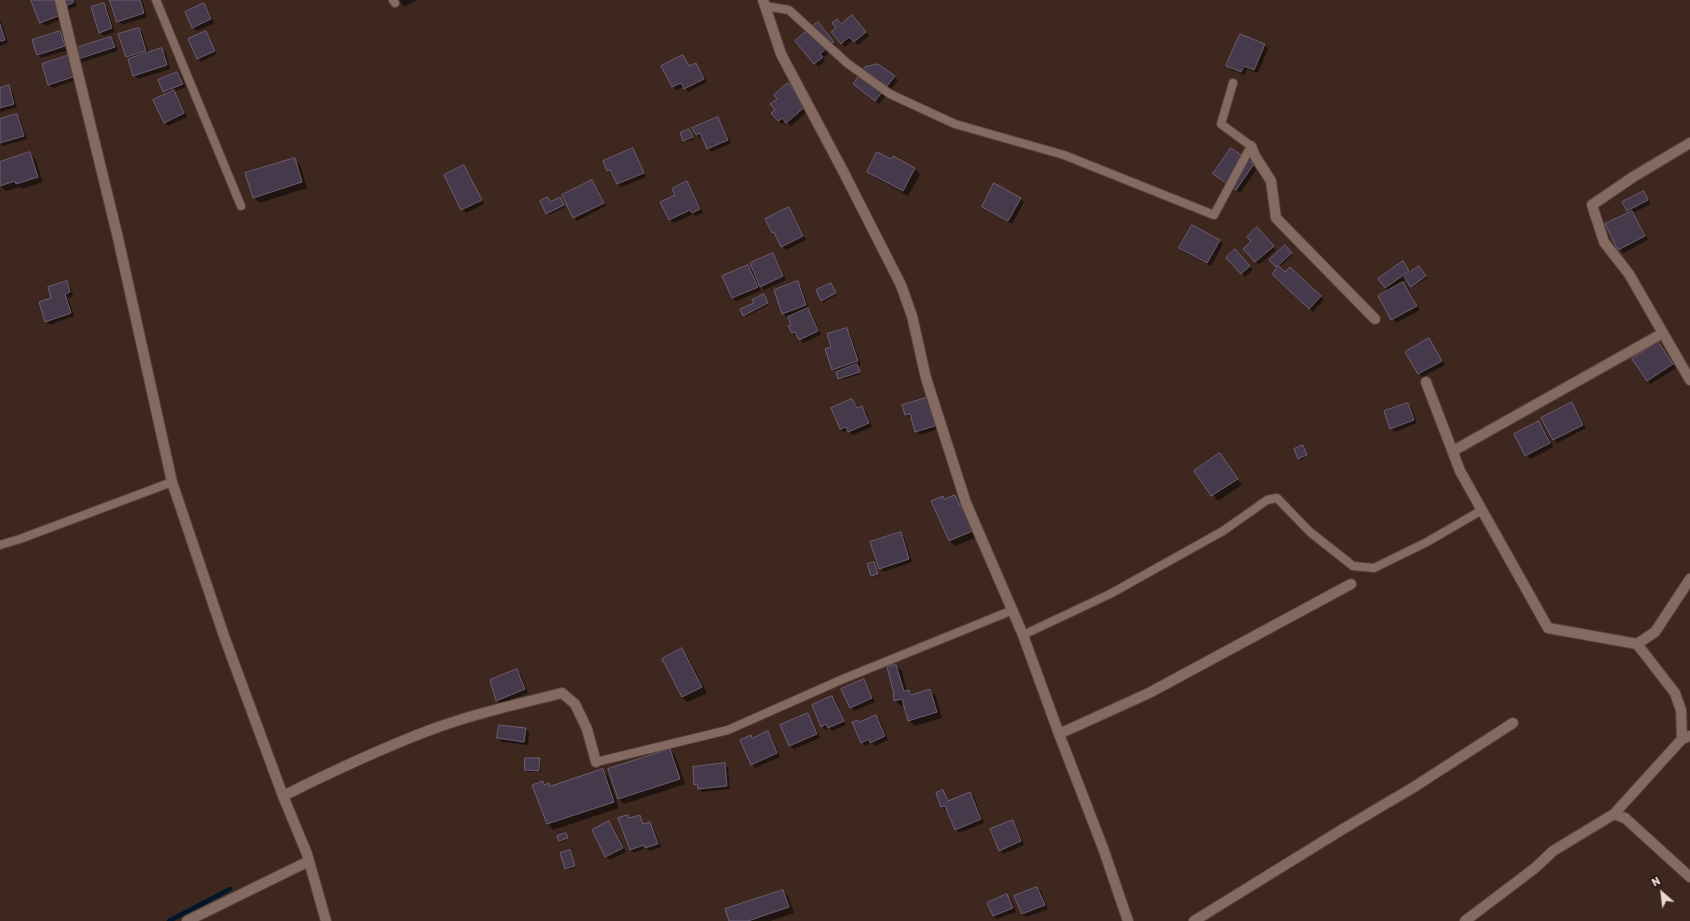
<!DOCTYPE html>
<html>
<head>
<meta charset="utf-8">
<style>
	body { margin:0 }
	#map { position:relative; width:1690px; height:921px; overflow:hidden; background:#3d271f; font-family:Rubik,sans-serif }
	canvas { display:block }
	.north { position:absolute; left:1642px; top:873px; width:40px; height:40px; -webkit-text-stroke:3px #1d120f; paint-order:stroke; rotate:332deg; font-size:11px; font-weight:700; line-height:16px; text-align:center; color:#e8d9d4 }
	.north::after { content:''; display:block; margin:auto; width:14px; height:18px; background:#e8d9d4; clip-path:polygon(50% 0,100% 100%,50% 72%,0 100%) }
</style>
</head>
<body>
<div id="map">
<canvas width="1690" height="921"></canvas>
<div class="north">N</div>
</div>
<script>
const c = document.querySelector('canvas').getContext('2d');
c.lineJoin = 'round';
function fillPath(path, color) {
  c.fillStyle = color;
  c.fill(path, 'evenodd');
}
function strokePath(path, color, width, dash) {
  c.strokeStyle = color;
  c.lineWidth = width;
  c.lineCap = dash ? 'butt' : 'round';
  c.setLineDash(dash || []);
  c.stroke(path);
}
const shadow = new Path2D(`
	M32,0L66,17L45,26L41,22Z
	M62,0H75L77,6L68,10Z
	M111,0H142L147,17L122,25L118,21Z
	M399,0H418L404,7Z
	M103,4L107,8L115,32L103,36L100,32Z
	M204,4L207,8L214,23L197,31L193,27Z
	M0,19L8,43L0,46Z
	M855,20L869,36L858,45L853,40L845,47L841,43V25Z
	M821,27L837,46L823,58L825,61L818,67L815,63Z
	M139,29L142,32L149,53L162,49L166,53L170,69L138,79L134,75L120,35Z
	M60,32L63,36L68,50L41,58L37,55Z
	M206,32L209,36L217,54L201,62L198,58Z
	M111,38L115,42L118,51L79,63L76,59Z
	M1265,45L1268,49L1258,73L1247,69L1245,75L1231,70L1228,66Z
	M70,56L79,79L53,88L49,84Z
	M683,56L690,67L695,64L699,68L707,82L688,92L684,87L676,90L673,87Z
	M177,73L181,76L186,87L174,92L177,95L187,117L168,126L165,122L167,95L159,81Z
	M894,77L898,80L879,104L858,88Z
	M9,87L12,90L17,107L0,112V89Z
	M778,99L810,109L791,126L786,121L782,124L778,120L776,110Z
	M17,115L20,119L27,139L3,146L0,143V120Z
	M717,118L721,122L731,143L711,152L708,148L703,137L700,138L696,134Z
	M689,130L694,139L686,142L681,133Z
	M633,149L636,153L646,177L621,187L618,184L613,173L611,174L608,171Z
	M1231,150L1257,169L1240,193L1218,177Z
	M30,153L35,159L43,182L22,189L20,187L6,191L0,186V163Z
	M294,159L300,165L307,188L259,203L254,197Z
	M892,161L915,169L920,174L908,196L874,177L868,172Z
	M464,166L467,170L484,204L466,213L462,210L445,176Z
	M592,182L596,185L606,206L577,221L574,218Z
	M686,183L690,186L703,213L696,216L693,214L674,223L670,220L662,203L676,195Z
	M1643,192L1651,204L1633,213L1648,240L1623,253L1619,249L1630,213L1627,211Z
	M560,198L565,207L549,215L547,213L548,199L551,203Z
	M1020,199L1024,202L1012,224L986,210L983,206Z
	M788,209L792,212L806,240L786,250L773,232Z
	M1261,232L1276,250L1259,265L1245,249Z
	M1220,241L1223,244L1211,266L1184,252L1181,248Z
	M1285,246L1293,255L1279,267L1285,274L1290,268L1324,300L1313,312L1274,274L1279,269L1270,260Z
	M773,254L776,258L786,280L764,290L758,283L761,291L736,301L733,298L748,266L755,273Z
	M1239,254L1253,270L1245,277L1227,258Z
	M1406,266L1411,273L1420,268L1427,278L1413,287L1406,279L1402,282L1407,286L1420,310L1396,323L1379,296L1388,291L1385,288Z
	M66,282L70,286L73,296L68,298L74,316L50,325L46,321L53,298Z
	M797,282L801,286L809,309H808L811,312L821,335L803,343L798,336H796L792,333L790,327L793,325L788,316L786,317L783,313Z
	M832,286L837,295L823,302L821,300Z
	M765,297L769,305L745,317L744,315L755,303Z
	M846,329L850,333L861,365L857,366L861,374L841,380L837,372L833,369L832,348Z
	M1429,339L1445,365L1422,377L1406,352Z
	M1658,343L1676,368L1651,384L1647,381Z
	M852,400L858,409L862,407L866,411L872,427L852,435L848,430L844,432L841,428Z
	M1407,404L1411,407L1417,423L1395,432L1391,428Z
	M1572,404L1575,407L1586,428L1557,443L1554,439Z
	M903,406L944,427L920,435L916,431L912,417L910,418L906,415Z
	M1539,422L1543,426L1553,447L1530,459L1526,455Z
	M1302,446L1308,456L1300,460L1299,458Z
	M1220,455L1242,485L1218,501L1196,471Z
	M955,496L960,502L982,535L955,546L949,541L943,497L946,500Z
	M900,533L904,537L912,562L884,572L880,568Z
	M874,563L879,575L874,577L872,576Z
	M682,649L687,655L707,693L688,702L682,697Z
	M896,666L902,671L907,691H909L914,695L930,691L936,696L942,718L915,726L909,720L905,705L901,706L895,701Z
	M517,670L521,674L528,693L501,704L497,700Z
	M863,680L867,684L875,702L854,711L851,707Z
	M832,697L836,701L846,725L832,731L829,728L825,730L822,726Z
	M808,714L811,718L820,738L794,749L790,746L781,726Z
	M876,716L880,720L888,740L875,746L872,743L865,746L862,742Z
	M526,729L529,732L528,745L502,742L498,738Z
	M767,732L771,736L780,757L755,768L752,764V738Z
	M670,750L675,755L685,784L624,804L619,799Z
	M526,759H539L541,761V772H528L526,770Z
	M725,764L728,768L730,789L702,792L695,784Z
	M603,770L608,776L619,808L553,830L548,824L533,786L543,782L546,785L549,784L552,787Z
	M943,791L950,802L970,793L974,797L984,823L959,833L955,829L947,809L946,810L942,807Z
	M627,816L631,819L639,816L645,825L650,823L653,827L661,847L650,851L646,848L634,853L630,849Z
	M1013,821L1016,825L1024,845L1003,854L1000,850Z
	M609,823L613,826L626,852L610,860L606,856L593,831Z
	M567,835L568,839L561,842L560,841Z
	M570,851L576,868L567,870L565,869Z
	M1037,888L1041,891L1048,909L1026,917L1022,914L1016,897Z
	M783,891L788,896L794,913L770,921H730Z
	M1007,896L1011,899L1016,912L997,919L993,916Z`);
const stream = new Path2D(`
	M169,921L230,889`);
const building = new Path2D(`
	M31,0H57L63,14L40,23Z
	M61,0H73L74,2L64,7Z
	M110,0H140L144,13L117,22Z
	M104,3L112,28L99,33L91,7Z
	M204,3L211,19L192,28L185,12Z
	M852,15L866,32L854,42L849,37L841,44L831,32L836,28L832,23L837,19L841,24Z
	M818,22L834,42L820,54L823,57L814,64L795,41Z
	M0,24L5,40L0,41Z
	M139,28L146,51L126,57L118,34Z
	M60,31L65,46L37,55L32,40Z
	M206,31L215,51L197,59L188,39Z
	M1240,34L1265,44L1254,70L1244,66L1241,72L1226,66Z
	M111,37L115,47L75,60L72,49Z
	M162,48L167,65L133,76L128,59Z
	M70,55L76,76L48,85L42,64Z
	M683,55L689,66L696,63L704,79L684,89L681,83L672,87L661,66Z
	M878,64L895,76L875,101L853,84L865,67Z
	M177,72L183,84L163,92L158,80Z
	M788,83L807,105L786,123L782,118L778,121L771,113L775,110L770,104L777,99L774,95Z
	M9,85L14,104L0,108V88Z
	M174,90L184,113L164,123L153,100Z
	M17,114L24,136L0,143V119Z
	M718,117L728,140L707,149L700,133L696,135L692,128Z
	M689,129L693,137L683,141L680,133Z
	M633,148L644,173L617,184L610,170L607,171L603,161Z
	M1231,148L1254,164L1236,190L1213,174Z
	M30,152L38,177L16,184L15,181L0,186V162Z
	M877,152L891,159L893,156L915,168L903,191L867,172Z
	M295,158L302,182L253,198L245,173Z
	M464,165L482,200L461,210L444,175Z
	M592,180L604,203L573,218L562,195Z
	M687,181L700,209L692,213L690,210L669,220L660,202L675,195L672,189Z
	M994,183L1021,198L1008,221L982,207Z
	M1644,191L1648,200L1627,211L1622,202Z
	M548,197L550,202L560,197L564,205L546,214L540,201Z
	M789,207L803,236L781,247L774,232L772,233L765,219Z
	M1632,211L1645,236L1618,250L1605,224Z
	M1192,225L1220,240L1207,263L1179,248Z
	M1257,227L1274,246L1255,262L1243,249L1251,241L1247,237Z
	M1285,245L1292,253L1276,267L1269,260Z
	M1235,249L1250,266L1241,274L1226,258Z
	M773,253L783,276L760,287L750,263Z
	M1403,261L1409,271L1385,288L1378,279Z
	M748,265L758,287L732,298L722,276Z
	M1279,266L1285,272L1290,267L1321,296L1309,309L1272,274Z
	M1419,266L1426,276L1411,287L1404,277Z
	M67,281L70,292L65,294L71,313L45,322L39,302L51,298L48,287Z
	M798,281L806,305L782,314L774,290Z
	M1403,282L1417,306L1391,320L1378,296Z
	M831,283L836,293L821,301L816,290Z
	M764,294L768,303L743,316L740,309L754,303L752,300Z
	M808,308L818,331L799,340L795,332L792,333L788,326L791,325L788,317Z
	M847,328L858,361L832,370L825,349L831,347L827,334Z
	M1429,338L1442,361L1418,374L1405,352Z
	M1658,342L1673,364L1647,381L1632,359Z
	M857,364L860,372L838,379L836,372Z
	M933,396L941,424L915,432L910,414L905,415L902,405Z
	M852,399L857,408L862,406L869,423L848,432L846,427L840,429L831,408Z
	M1572,402L1583,425L1553,440L1541,418Z
	M1408,403L1414,420L1390,429L1384,411Z
	M1539,421L1550,443L1525,456L1514,434Z
	M1303,445L1307,455L1298,459L1294,449Z
	M1220,453L1238,479L1211,496L1194,471Z
	M955,495L960,506L966,503L977,529L949,541L931,501L943,496L944,499Z
	M901,532L909,559L879,569L870,542Z
	M874,562L878,574L871,576L867,564Z
	M682,648L702,687L682,697L662,659Z
	M896,665L904,691L909,690L911,695L930,689L937,712L908,721L902,699L894,701L893,694H894L887,667Z
	M517,669L525,689L496,701L490,680Z
	M864,679L872,698L850,708L841,689Z
	M832,696L844,721L828,728L826,724L821,727L812,705Z
	M808,713L817,734L789,746L780,725Z
	M876,715L885,736L870,743L869,739L861,743L852,722L858,720L859,722Z
	M499,725L526,728L524,742L497,738Z
	M768,731L777,753L751,765L740,740L751,735L752,738Z
	M670,749L680,779L618,799L608,769Z
	M525,758H540L539,771L525,770Z
	M725,763L727,786L698,789L697,784L694,785L693,767Z
	M603,769L614,802L547,824L532,785L543,781L544,785L549,783L550,786Z
	M943,790L948,801L970,792L981,819L955,830L945,806L941,807L936,793Z
	M628,815L629,818L640,815L643,824L650,822L658,844L645,848L644,845L630,850L618,818Z
	M1013,820L1021,841L999,851L990,829Z
	M609,821L623,848L605,857L592,830Z
	M566,833L568,838L559,841L557,836Z
	M570,850L575,866L565,869L560,853Z
	M1037,887L1045,905L1022,914L1014,896Z
	M783,890L789,907L748,921H729L725,909Z
	M1007,894L1013,908L993,916L987,903Z`);
const service = new Path2D(`
	M156,0L241,206
	M393,0L395,3
	M765,6L789,10L847,63L890,94L955,124L1064,155L1214,215L1251,146L1221,124L1233,83
	M0,545L20,539L172,482
	M1023,635L1110,594L1223,531L1267,500L1277,498L1310,532L1353,566L1374,568L1427,542L1482,510
	M596,762L728,730L843,679L1013,610`);
const minor = new Path2D(`
	M60,0L118,238L172,482L224,636L283,796L307,854L326,921
	M763,0L781,54L843,171L901,285L912,316L926,378L966,503L1023,635L1059,734L1103,848L1128,921
	M1690,143L1633,177L1592,205L1604,242L1629,274L1690,380
	M1251,146L1255,156L1271,181L1276,218L1375,319
	M1426,382L1460,471L1548,628L1637,644L1675,693L1681,710L1682,739
	M1453,451L1663,333
	M1637,644L1655,632L1690,579
	M1059,734L1149,693L1351,584
	M283,796C331,772 380,749 430,730C473,714 518,704 562,693L575,704L587,729L596,762
	M1614,814L1682,739L1690,736
	M187,921L309,861
	M1194,921L1343,829L1414,787L1513,723
	M1465,921L1535,868L1553,851L1614,814L1625,818L1690,877`);
fillPath(shadow, '#0007');
strokePath(stream, '#00162a', 4.5);
fillPath(building, '#47394c');
strokePath(building, '#6d5e72', 1);
strokePath(service, '#56443d', 10);
strokePath(minor, '#56443d', 12);
strokePath(service, '#856a61', 8);
strokePath(minor, '#856a61', 10);
</script>
</body>
</html>
